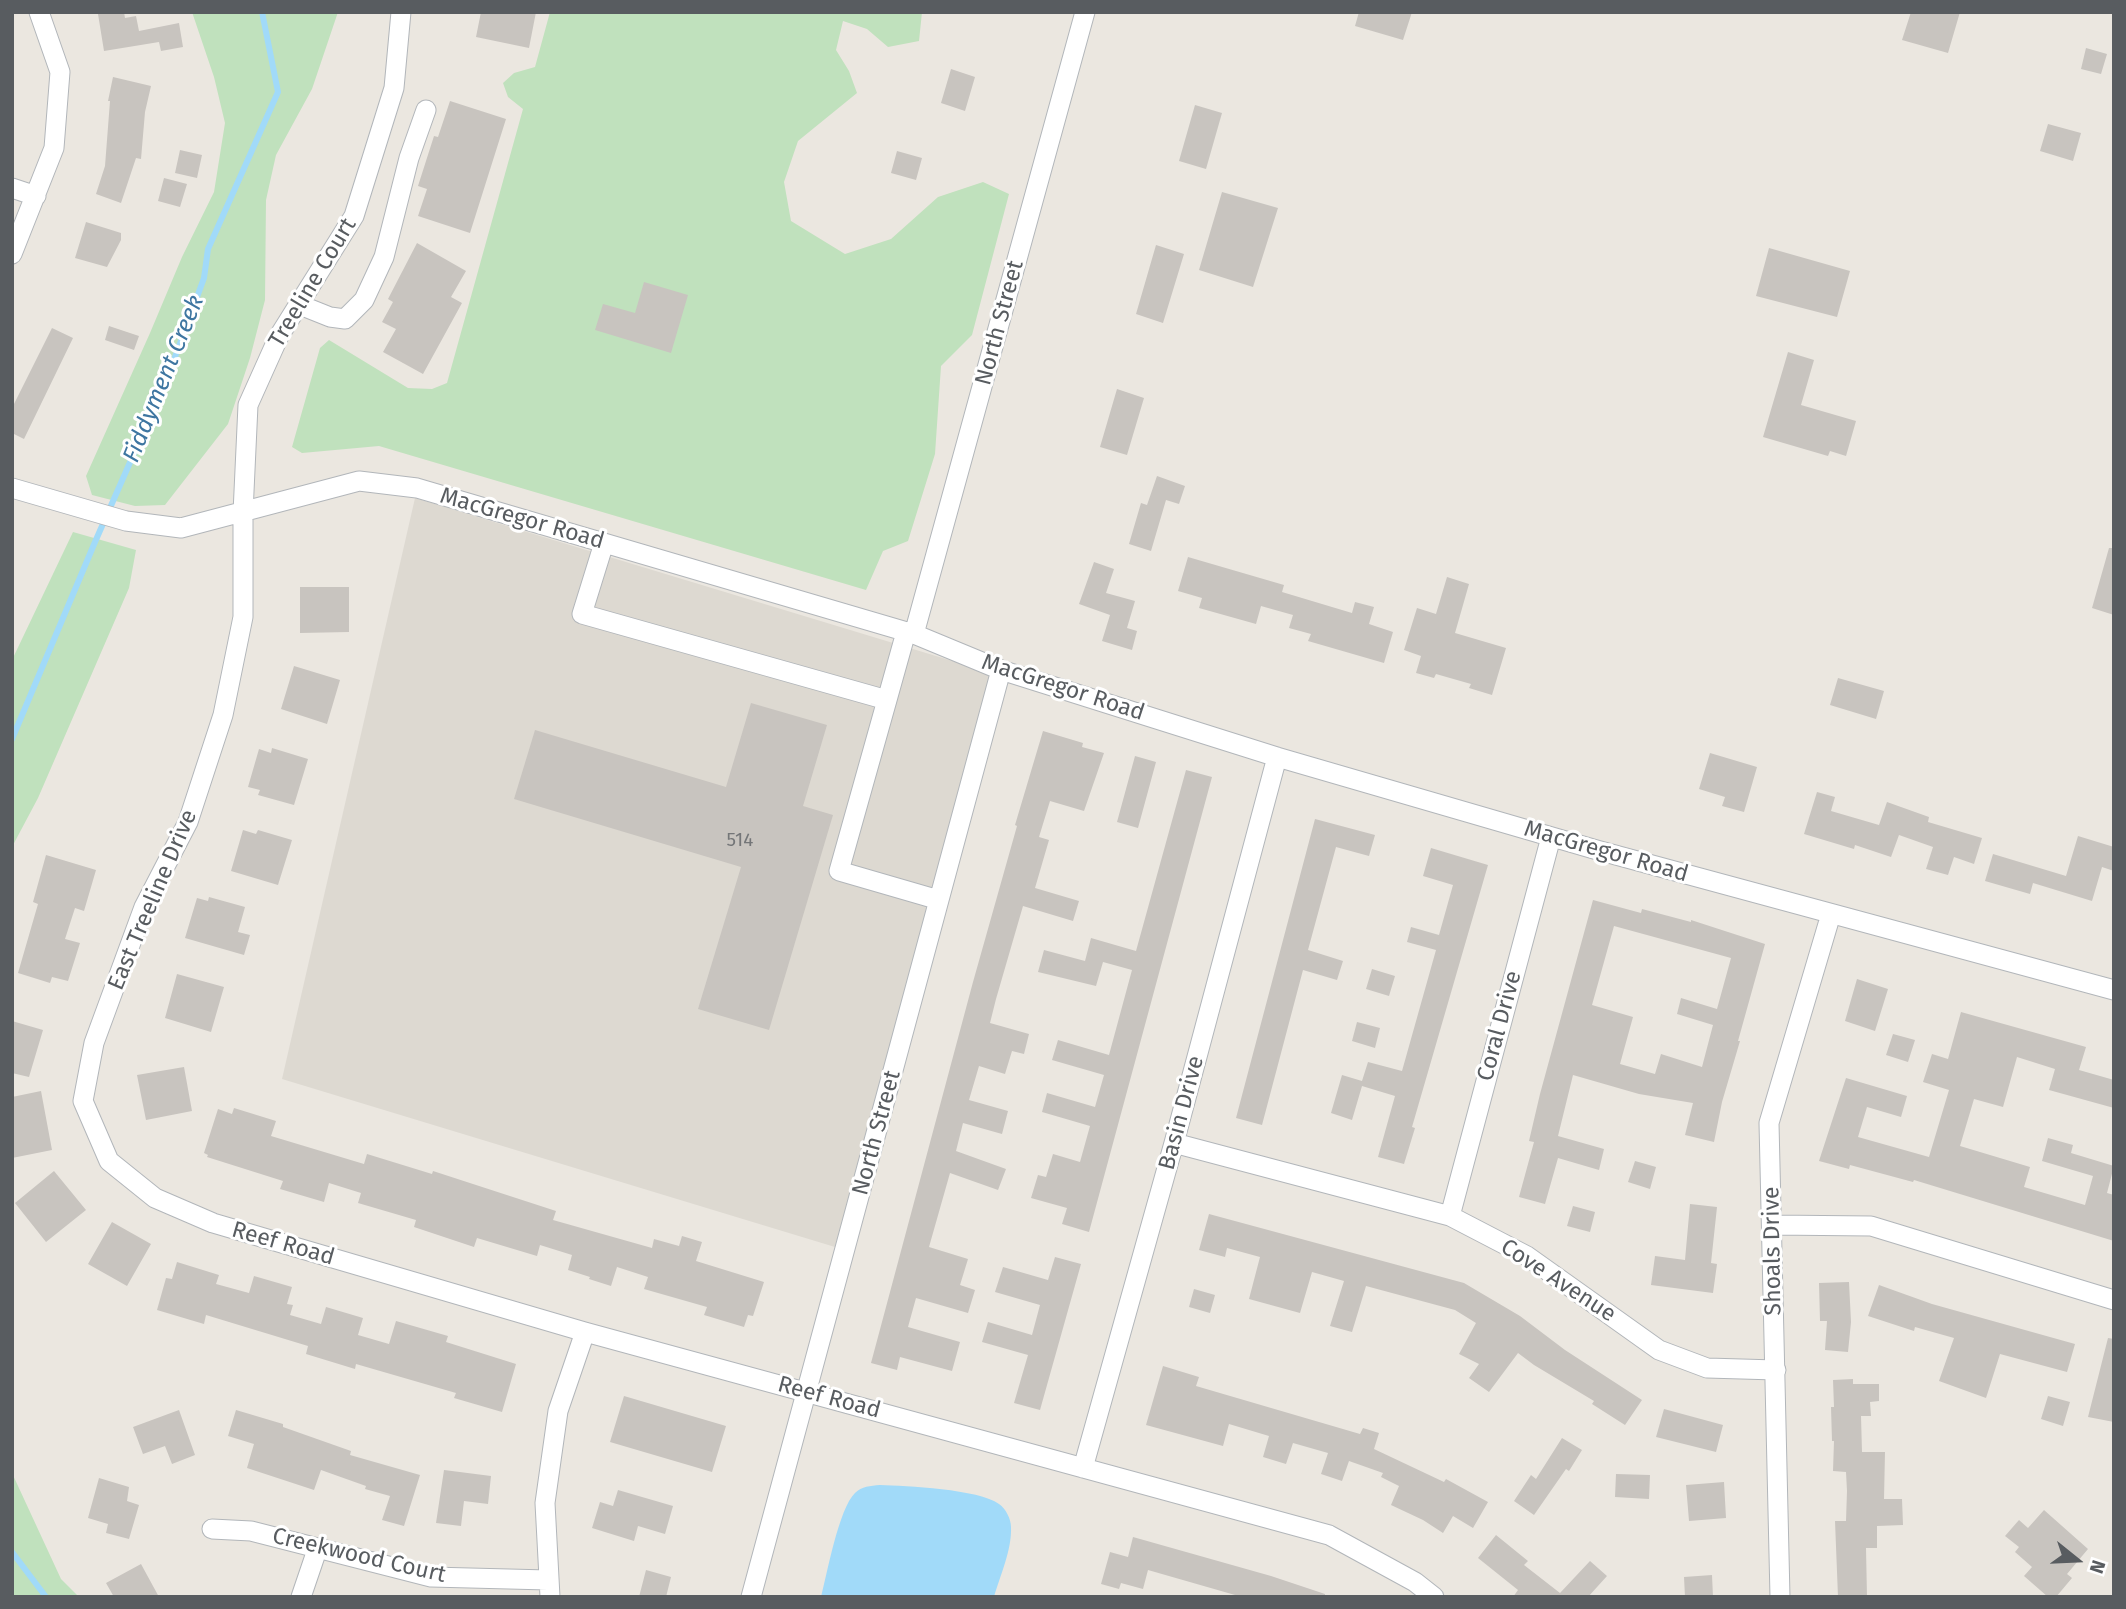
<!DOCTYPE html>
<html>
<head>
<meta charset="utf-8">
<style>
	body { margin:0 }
	#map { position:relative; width:2126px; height:1609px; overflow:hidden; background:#ebe7e0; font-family:"Fira Sans",sans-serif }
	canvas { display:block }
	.frame { position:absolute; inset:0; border:14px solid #585c60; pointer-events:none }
	.north { position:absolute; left:2042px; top:1525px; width:70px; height:70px; -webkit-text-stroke:5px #fff; paint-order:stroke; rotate:108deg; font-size:19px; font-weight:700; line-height:28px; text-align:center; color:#585c60 }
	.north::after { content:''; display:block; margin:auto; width:24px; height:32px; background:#585c60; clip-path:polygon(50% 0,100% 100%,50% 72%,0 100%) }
</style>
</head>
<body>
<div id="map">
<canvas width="2126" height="1609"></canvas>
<div class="frame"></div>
<div class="north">N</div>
</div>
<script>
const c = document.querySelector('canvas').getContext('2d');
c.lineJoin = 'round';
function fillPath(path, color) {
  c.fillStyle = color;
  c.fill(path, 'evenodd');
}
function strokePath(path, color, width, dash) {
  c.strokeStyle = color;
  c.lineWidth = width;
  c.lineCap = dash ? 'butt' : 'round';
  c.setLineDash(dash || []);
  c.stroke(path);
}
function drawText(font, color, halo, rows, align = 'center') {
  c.font = font + ' "Fira Sans",sans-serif';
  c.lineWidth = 6;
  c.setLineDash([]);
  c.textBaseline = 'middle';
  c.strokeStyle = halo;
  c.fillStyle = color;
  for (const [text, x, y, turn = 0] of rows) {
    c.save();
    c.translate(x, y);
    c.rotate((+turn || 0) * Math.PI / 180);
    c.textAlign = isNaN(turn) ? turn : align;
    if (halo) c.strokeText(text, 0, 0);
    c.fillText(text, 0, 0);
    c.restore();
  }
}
const education = new Path2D(`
	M415,498L992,673L835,1247L282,1079Z`);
const green = new Path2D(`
	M192,12H338L312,89L276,155L266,200L265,300L250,358L228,424L165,505L135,506L92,495L86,476L150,333L182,257L214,192L225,123L214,77Z
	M550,12H922L919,41L888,47L867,29L843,21L836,50L849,71L857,93L798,141L784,182L791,221L845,254L891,239L938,197L983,182L1009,194L972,335L941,366L935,454L908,541L883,551L866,590L379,446L302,453L292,447L320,348L329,340L408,388L432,389L447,383L523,109L508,97L503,83L514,73L535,67Z
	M73,532L136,550L129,588L38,798L12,847V660Z
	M12,1473L61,1579L79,1597H12Z`);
const water = new Path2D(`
	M880,1485C906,1486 979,1489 999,1504C1006,1509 1011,1519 1011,1527C1012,1550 1000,1576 994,1597H821C827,1574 839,1508 855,1493C862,1486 870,1486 880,1485Z`);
const stream = new Path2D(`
	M12,739L95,542L168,376L204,278L208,249L278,92L262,12
	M12,1552L46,1597`);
const building = new Path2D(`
	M106,12H124L125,18L136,16L139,31L179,23L183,47L161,51L159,42L104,51L98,14Z
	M481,12H536L529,48L476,37Z
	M1359,12H1412L1403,40L1355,26Z
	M1911,12H1960L1948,53L1902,40Z
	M2086,48L2107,54L2101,74L2081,69Z
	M951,69L975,77L965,111L941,103Z
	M113,77L151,86L145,112L141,159L136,158L121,203L96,194L105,166L110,101H108Z
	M450,101L506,119L470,233L418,216L427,189L418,186L434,136L438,137Z
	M1195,105L1222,113L1206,169L1179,161Z
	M2048,124L2081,133L2073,161L2040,151Z
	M180,150L202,155L197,178L175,173Z
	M897,151L922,158L916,180L891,173Z
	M164,178L187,184L180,207L158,201Z
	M1222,192L1278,208L1253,287L1199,270Z
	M86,222L121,233V240L107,267L75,258Z
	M417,243L466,271L451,297L462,303L423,374L383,352L396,329L382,322L393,302L388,299Z
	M1156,245L1184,254L1163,323L1136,314Z
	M1769,248L1850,271L1837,317L1756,296Z
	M644,282L688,295L671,353L595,330L603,304L635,313Z
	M109,326L139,336L134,350L105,340Z
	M52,328L73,338L24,439L12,433V408Z
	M1788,352L1814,360L1801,405L1856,421L1846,456L1830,451L1828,456L1763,437Z
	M1117,389L1144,398L1127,455L1100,447Z
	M1157,476L1185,486L1179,504L1166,500L1151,551L1129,544L1141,503L1147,505Z
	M2109,548H2114V615L2092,608Z
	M1188,557L1284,585L1282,592L1352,613L1355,602L1374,607L1369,624L1393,632L1384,663L1308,641L1311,634L1289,628L1293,615L1261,606L1256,624L1199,608L1202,598L1178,591Z
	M1094,562L1114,569L1106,593L1135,601L1127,628L1137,631L1132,650L1102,641L1110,615L1079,604Z
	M1447,577L1469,584L1455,633L1506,648L1492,695L1469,688L1471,684L1436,674L1434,678L1416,673L1421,656L1404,650L1417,608L1436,614Z
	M300,587H349V632L300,633Z
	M294,666L340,680L327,724L281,709Z
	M1838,678L1884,691L1876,719L1830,705Z
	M751,703L827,725L803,806L833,815L769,1030L698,1009L741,867L514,799L535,730L726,787Z
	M1043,731L1083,743L1082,747L1104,753L1084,811L1050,801L1039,837L1049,840L1035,888L1079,901L1073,921L1023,906L996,999L990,1023L1029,1034L1024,1054L1012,1051L1005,1074L979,1066L969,1100L1008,1111L1002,1134L963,1123L956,1151L1006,1169L998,1190L950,1173L929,1247L968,1259L960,1285L975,1290L968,1313L916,1298L908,1327L960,1342L952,1371L900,1357L897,1370L871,1363L973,982L1017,826L1015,825Z
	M272,748L308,759L294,805L258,795L260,790L248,787L259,749L271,753Z
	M1710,753L1757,767L1744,812L1722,806L1725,797L1699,789Z
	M1135,756L1156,762L1138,828L1117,822Z
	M1186,770L1212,777L1089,1232L1062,1224L1067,1208L1031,1198L1038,1175L1046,1177L1053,1154L1080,1162L1090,1126L1042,1112L1047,1093L1095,1107L1104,1075L1052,1060L1058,1040L1109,1055L1132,970L1103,962L1096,986L1038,972L1044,950L1085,961L1091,938L1136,951Z
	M1817,792L1835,797L1831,811L1879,825L1887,802L1929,817L1928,822L1982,838L1974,864L1954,857L1948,875L1926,869L1933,847L1899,835L1891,857L1855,845L1854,849L1804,834Z
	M1315,819L1375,835L1369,856L1336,847L1308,950L1343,961L1337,980L1303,970L1262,1125L1236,1118Z
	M243,830L256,834L258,830L292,840L278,885L231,871Z
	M2078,836L2114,847V871L2102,867L2092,901L2033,883L2030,894L1985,881L1993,854L2066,876Z
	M1431,848L1488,865L1412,1127L1415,1128L1404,1164L1378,1157L1395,1096L1362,1086L1352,1120L1331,1113L1342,1075L1362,1081L1368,1062L1402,1071L1436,950L1407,942L1411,927L1439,935L1453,885L1423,876Z
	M46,855L96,870L84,911L75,908L65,939L80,943L68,981L52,977L50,983L18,973L38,904L33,902Z
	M209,897L245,907L238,932L250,935L244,955L185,938L197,898L208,901Z
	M1593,900L1641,913L1642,909L1691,922V920L1765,944L1738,1041H1740L1722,1102L1714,1142L1685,1135L1693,1103L1639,1094L1573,1075L1558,1136L1604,1149L1599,1170L1558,1158L1545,1204L1519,1197L1534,1142L1529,1141L1540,1094ZM1614,926L1731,958L1717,1009L1681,998L1677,1014L1713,1025L1702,1067L1661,1054L1655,1074L1620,1064L1633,1017L1592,1005Z
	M1372,969L1395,976L1389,996L1366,989Z
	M177,974L224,987L211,1032L165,1018Z
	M1857,979L1888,989L1875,1031L1845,1021Z
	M1961,1012L2086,1047L2079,1070L2114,1080V1108L2049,1090L2055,1069L2017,1057L2003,1107L1974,1099L1960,1146L2030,1167L2024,1187L2085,1205L2093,1176L2042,1161L2048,1138L2073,1145L2071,1153L2114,1166L2107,1193L2114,1195V1241L1914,1180L1913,1182L1850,1165L1849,1169L1819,1161L1846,1078L1907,1096L1901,1117L1867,1107L1858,1137L1929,1157L1949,1090L1923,1082L1932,1054L1948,1059Z
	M12,1021L43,1030L29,1077L12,1073Z
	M1357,1022L1380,1028L1375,1048L1352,1041Z
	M1893,1034L1915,1040L1908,1062L1886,1055Z
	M184,1067L192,1111L146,1120L137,1075Z
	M41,1091L52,1150L12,1158V1097Z
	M234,1108L276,1121L271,1136L364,1164L367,1154L432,1174L433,1171L556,1211L553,1220L652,1248L654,1239L679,1246L682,1236L702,1242L696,1261L764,1282L753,1316L748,1315L744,1327L704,1315L707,1307L644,1289L648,1277L617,1267L611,1286L589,1279L590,1277L568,1270L572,1255L540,1245L537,1256L477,1238L474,1247L414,1227L416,1220L358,1203L361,1193L329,1183L324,1202L280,1189L283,1181L207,1157L208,1155L204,1153L218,1109L232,1114Z
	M1635,1161L1656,1167L1650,1189L1628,1182Z
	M54,1171L86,1210L46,1242L15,1203Z
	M1690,1204L1717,1207L1711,1263L1717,1264L1713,1293L1651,1285L1655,1256L1685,1260Z
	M1573,1206L1595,1212L1590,1232L1567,1226Z
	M1209,1214L1464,1283L1520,1316L1565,1350L1642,1400L1625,1425L1592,1404L1594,1401L1534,1365L1518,1353L1489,1392L1469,1378L1479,1364L1459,1354L1476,1323L1455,1310L1366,1286L1352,1332L1330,1326L1344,1281L1312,1272L1300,1313L1249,1299L1260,1257L1227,1248L1225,1257L1199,1250Z
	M112,1222L151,1244L127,1286L88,1264Z
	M1055,1257L1081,1264L1040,1410L1014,1403L1028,1355L982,1342L988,1322L1032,1335L1040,1305L995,1292L1003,1267L1048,1280Z
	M177,1262L219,1275L216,1284L249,1293L254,1276L292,1287L287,1304L293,1305L290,1315L321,1324L326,1307L363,1318L358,1335L389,1344L396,1321L448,1336L446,1342L516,1364L502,1412L454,1398L456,1393L356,1364L355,1369L306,1354L308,1346L206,1315L204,1324L157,1310L166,1278L172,1279Z
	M1849,1282L1851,1322L1848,1352L1825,1350L1827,1321H1820L1819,1283Z
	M1879,1285L1932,1304L2075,1344L2067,1372L2000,1354L1986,1398L1939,1381L1954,1338L1915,1327L1914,1331L1868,1316Z
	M1194,1289L1215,1295L1210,1313L1189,1307Z
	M2108,1338L2114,1339V1422L2088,1417Z
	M1163,1366L1199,1377L1196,1386L1360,1434L1363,1428L1379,1433L1374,1449L1444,1482L1446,1479L1488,1502L1473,1528L1453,1516L1443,1533L1423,1520L1391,1505L1399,1486L1381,1477L1383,1473L1349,1461L1342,1481L1321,1474L1328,1453L1293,1443L1286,1464L1263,1457L1269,1436L1229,1424L1223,1446L1146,1425Z
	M1853,1379V1384H1879V1401L1870,1402L1871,1416H1861L1862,1452H1885L1884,1499H1902L1903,1525L1877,1526V1548H1866L1867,1597H1838L1835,1521H1846L1847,1491L1846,1472L1833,1471L1834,1441H1832L1831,1407H1834L1833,1380Z
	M624,1396L726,1426L712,1472L610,1442Z
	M2048,1396L2070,1402L2063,1426L2041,1419Z
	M1664,1409L1723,1425L1716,1452L1656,1437Z
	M179,1410L195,1455L172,1464L165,1446L143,1454L133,1427Z
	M236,1410L283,1424V1427L351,1451L350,1455L420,1475L404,1526L382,1520L390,1496L365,1489L366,1486L321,1470L314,1490L247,1468L254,1444L228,1436Z
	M1562,1438L1582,1450L1569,1471L1566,1469L1534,1515L1514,1501L1531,1475L1536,1479Z
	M444,1470L491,1476L488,1504L464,1501L461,1526L436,1523Z
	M1616,1474L1650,1475L1649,1499L1615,1497Z
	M99,1478L129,1487L127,1501L139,1505L129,1539L106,1533L108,1524L88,1518Z
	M1724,1482L1726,1518L1689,1521L1686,1485Z
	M618,1490L673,1506L665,1534L638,1526L634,1541L592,1528L600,1502L613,1506Z
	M2044,1510L2088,1549L2067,1574L2072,1578L2056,1597H2048L2024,1576L2032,1567L2015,1552L2019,1547L2005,1536L2019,1520L2028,1528Z
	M1496,1535L1528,1561L1524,1565L1560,1593L1590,1561L1607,1576L1588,1597H1513L1518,1590L1478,1558Z
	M1133,1537L1271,1576L1325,1594V1597H1242L1148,1570L1143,1589L1121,1583L1119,1589L1101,1584L1110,1552L1128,1557Z
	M141,1564L159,1597H114L106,1583Z
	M646,1570L671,1577L666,1597H639Z
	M1712,1575L1713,1597H1685L1684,1577Z`);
const minor = new Path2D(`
	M401,12L394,88L354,216L279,336L248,405L243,513V617L223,715L188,822L144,907L94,1043L83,1101L109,1161L155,1198L213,1223L585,1332L1329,1535L1415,1582L1434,1597
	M12,188L36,196
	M12,254L54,148L60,72L39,12
	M300,305L330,317L345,319L364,300L384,257L409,158L426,110
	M12,488L126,521L181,528L359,481L417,488L914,634L1001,670L1277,757L1597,850L2114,990
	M604,543L582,614L887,700L906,632
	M914,634L1085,12
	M887,700L839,871L939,900
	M1174,1143L1450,1216L1527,1256L1659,1350L1707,1368L1776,1370
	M1450,1216L1551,837
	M1773,1225L1871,1226L2114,1300
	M1083,1468L1174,1143L1277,757
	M212,1529L251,1531L431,1577L548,1580
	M301,1597L317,1550
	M550,1597L545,1503L558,1411L585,1332
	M751,1597L1001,670
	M1780,1597L1769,1123L1831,914`);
const numberNames = [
	["514",740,841]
];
const streetNames = [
	["Treeline Court",313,283,-59],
	["North Street",1000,323,-75],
	["MacGregor Road",522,519,16],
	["MacGregor Road",1063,688,18],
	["MacGregor Road",1606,852,16],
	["East Treeline Drive",153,900,-67],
	["Coral Drive",1500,1026,-75],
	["Basin Drive",1182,1113,-75],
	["North Street",877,1133,-75],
	["Reef Road",283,1244,16],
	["Shoals Drive",1773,1251,-91],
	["Cove Avenue",1558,1281,33],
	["Reef Road",829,1398,15],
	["Creekwood Court",359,1556,13]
];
const waterNames = [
	["Fiddyment Creek",164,379,-68]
];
fillPath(education, '#ddd9d1');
fillPath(green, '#c0e1bd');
fillPath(water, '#a1daf9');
strokePath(stream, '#a1daf9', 6);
fillPath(building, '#c8c4bf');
strokePath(minor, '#b2b6ba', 21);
strokePath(minor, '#fff', 19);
drawText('19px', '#747678', null, numberNames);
drawText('23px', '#585c60', '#fff', streetNames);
drawText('italic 24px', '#3e76a1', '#fff', waterNames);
</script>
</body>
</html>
